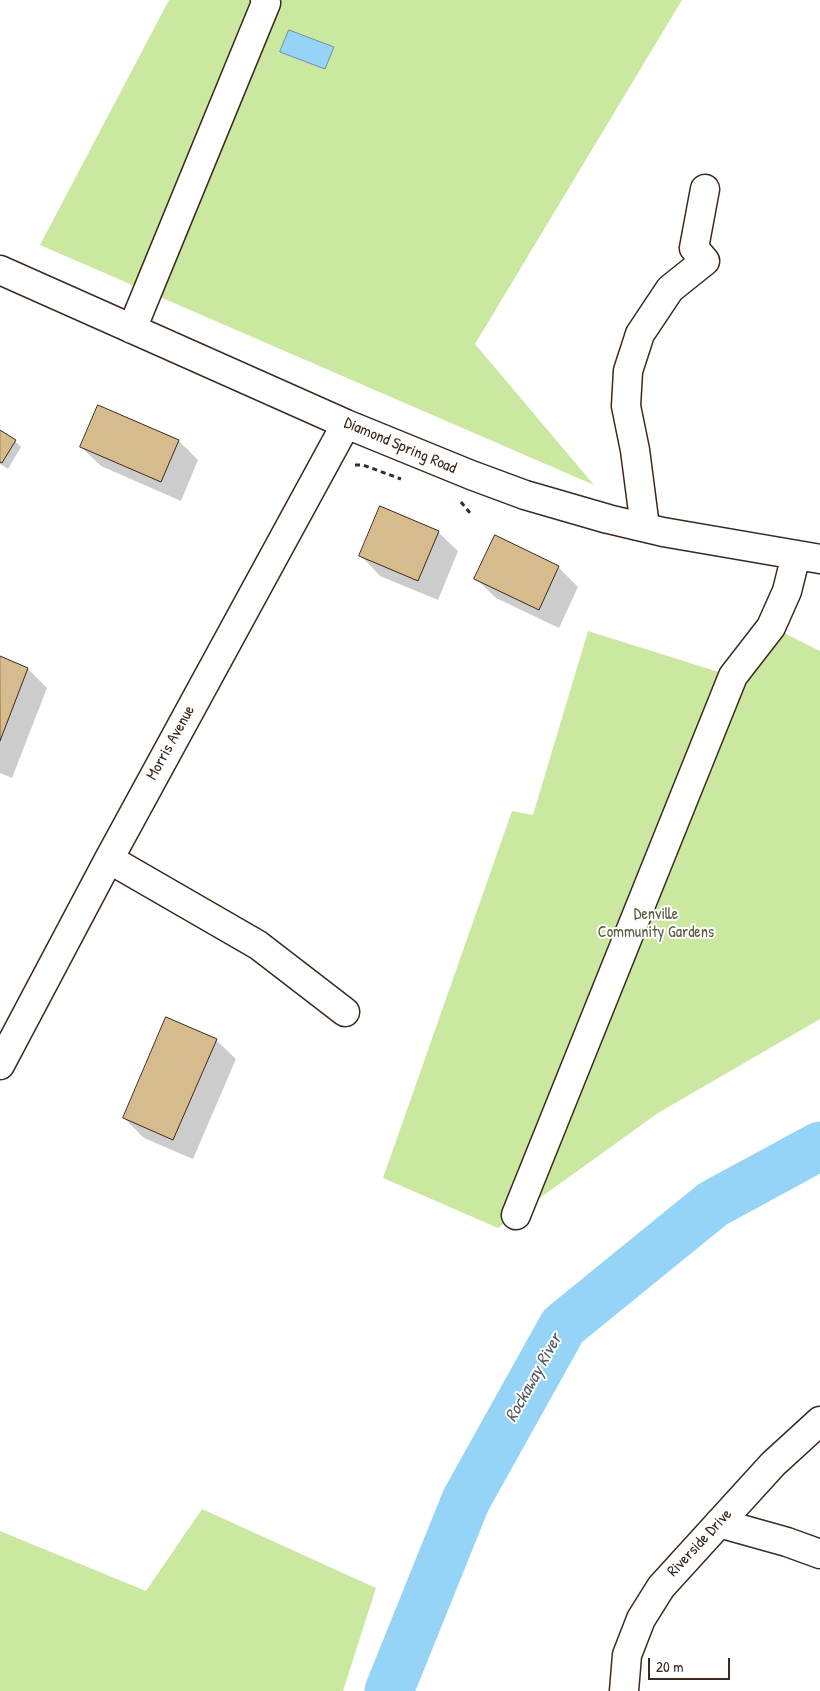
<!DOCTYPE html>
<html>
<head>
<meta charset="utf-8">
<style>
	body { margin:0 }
	#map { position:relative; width:820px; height:1691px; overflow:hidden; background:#fff; font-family:"Patrick Hand",sans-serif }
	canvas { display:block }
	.scale { position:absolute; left:648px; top:1658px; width:82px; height:22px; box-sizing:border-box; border:2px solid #3b2a1e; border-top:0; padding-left:6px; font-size:15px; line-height:18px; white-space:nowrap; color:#3b2a1e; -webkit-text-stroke:4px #fff; paint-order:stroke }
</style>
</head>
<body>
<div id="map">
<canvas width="820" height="1691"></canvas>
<div class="scale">20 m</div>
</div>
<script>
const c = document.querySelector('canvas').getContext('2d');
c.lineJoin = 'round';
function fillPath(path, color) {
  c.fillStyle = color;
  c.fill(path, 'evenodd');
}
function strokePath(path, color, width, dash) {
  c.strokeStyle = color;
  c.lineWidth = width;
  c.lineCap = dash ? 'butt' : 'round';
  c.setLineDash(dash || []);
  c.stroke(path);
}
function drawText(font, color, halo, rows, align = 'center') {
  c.font = font + ' "Patrick Hand",sans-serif';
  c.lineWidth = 4;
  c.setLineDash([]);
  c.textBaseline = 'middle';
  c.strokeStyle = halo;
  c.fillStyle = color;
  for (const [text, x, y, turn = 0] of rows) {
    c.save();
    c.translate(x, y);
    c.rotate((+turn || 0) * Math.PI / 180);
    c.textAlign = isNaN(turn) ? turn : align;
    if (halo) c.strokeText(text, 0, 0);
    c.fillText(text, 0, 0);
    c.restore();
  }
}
const green = new Path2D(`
	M169,0H682L475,344L594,485L40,245Z
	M588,631L744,680L782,632L820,651V1019L658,1113L498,1228L383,1178L512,811L533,815Z
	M202,1509L376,1588L343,1691H0V1531L146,1591Z`);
const water = new Path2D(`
	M289,30L334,47L325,69L280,52Z`);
const shadow = new Path2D(`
	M0,432L15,441L21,447L8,469L0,464Z
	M179,441L198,460L181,501L101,466L81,447Z
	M438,532L458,551L438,600L380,576L361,556Z
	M558,567L578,587L559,628L496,598L476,579Z
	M0,658L28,669L47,688L12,778L0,773Z
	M216,1040L236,1059L193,1159L144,1138L124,1118Z`);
const river = new Path2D(`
	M389,1691L466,1500L563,1326L713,1204L820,1146`);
const building = new Path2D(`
	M98,405L179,440L161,482L80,447Z
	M0,430L16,440L2,463L0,462Z
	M380,506L439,531L418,581L359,556Z
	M495,535L559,566L539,610L474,579Z
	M0,656L28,668L0,741Z
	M166,1017L217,1039L173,1140L123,1118Z`);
const path = new Path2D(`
	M355,465H363L401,479
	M461,502L470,513`);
const minor = new Path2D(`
	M0,270L346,424L471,475L525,495L608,519L663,532L820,559
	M132,329L266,3L265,0
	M645,527L635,450L626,406L628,371L640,334L670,289L705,261L694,248L705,189
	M109,859L258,945L345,1012
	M0,1065L109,859L346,424
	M516,1215L733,676L771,627L787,591L796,555
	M719,1523L787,1542L820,1554
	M624,1691L627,1655L641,1619L661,1587L773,1464L820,1421`);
const streetNames = [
	["Diamond Spring Road",400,446,23],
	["Morris Avenue",171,743,-61],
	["Riverside Drive",700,1543,-47]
];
const parkNames = [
	["Denville",656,915],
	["Community Gardens",656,933]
];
const waterNames = [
	["Rockaway River",534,1378,-61]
];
fillPath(green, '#cbe8a0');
fillPath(water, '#95d4f6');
strokePath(water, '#7190a0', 1);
fillPath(shadow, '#0003');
strokePath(river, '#95d4f6', 49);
fillPath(building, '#d6bc8c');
strokePath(building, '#3b2a1e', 1);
strokePath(minor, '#3b2a1e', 31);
strokePath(path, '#3b2a1e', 3, [5, 4]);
strokePath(minor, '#fff', 28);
drawText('16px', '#3b2a1e', '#fff', streetNames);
drawText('16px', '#5f5a3e', '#fff', parkNames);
drawText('italic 18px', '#565d5f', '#fff', waterNames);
</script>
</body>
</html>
